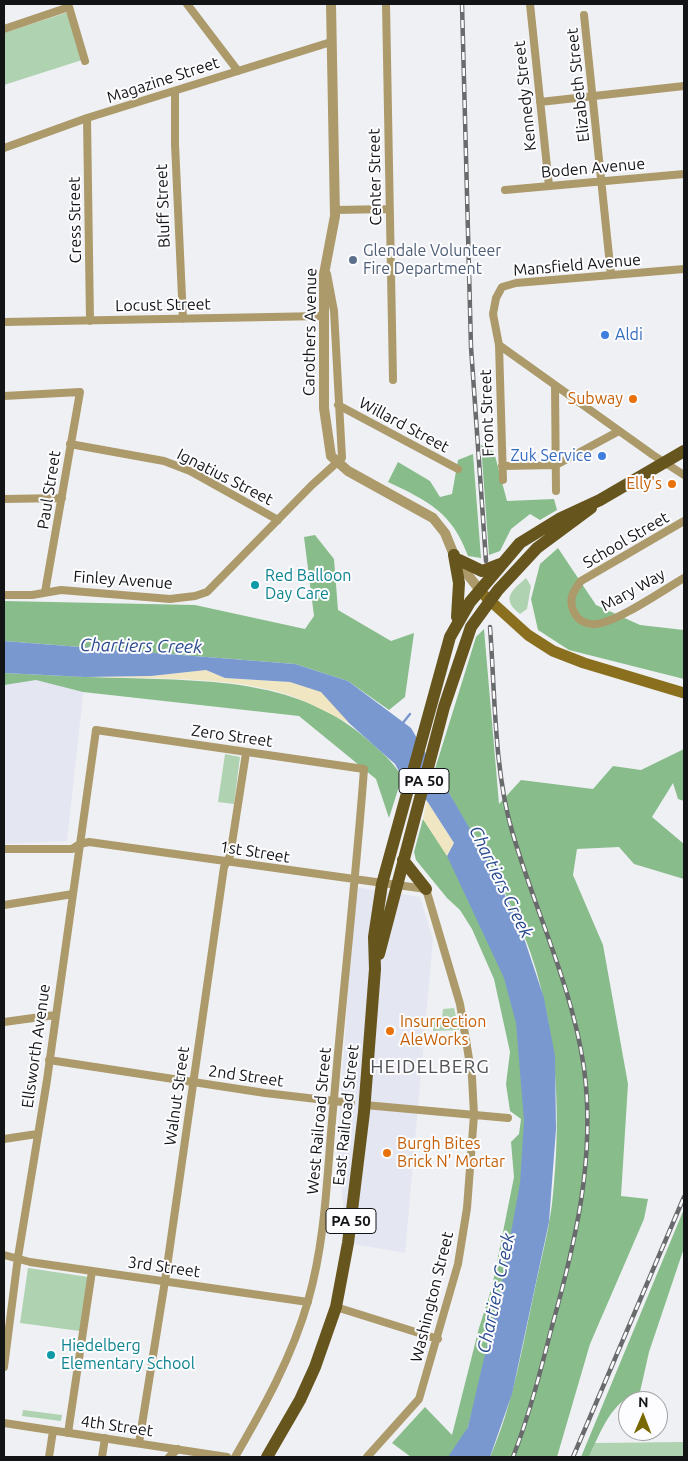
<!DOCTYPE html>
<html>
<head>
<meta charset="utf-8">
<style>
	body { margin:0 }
	#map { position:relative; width:688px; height:1461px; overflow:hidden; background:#eff0f4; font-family:Ubuntu,sans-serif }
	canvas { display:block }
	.frame { position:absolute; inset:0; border:5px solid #131415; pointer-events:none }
	.north { position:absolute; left:618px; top:1391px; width:50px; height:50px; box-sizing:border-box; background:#fdfdff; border:1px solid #9fa0a1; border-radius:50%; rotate:1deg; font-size:14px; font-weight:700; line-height:20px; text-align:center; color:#131415 }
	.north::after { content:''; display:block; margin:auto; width:18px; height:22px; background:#776800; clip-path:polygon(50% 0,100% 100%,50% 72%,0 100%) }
</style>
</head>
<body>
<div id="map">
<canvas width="688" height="1461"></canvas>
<div class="frame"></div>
<div class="north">N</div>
</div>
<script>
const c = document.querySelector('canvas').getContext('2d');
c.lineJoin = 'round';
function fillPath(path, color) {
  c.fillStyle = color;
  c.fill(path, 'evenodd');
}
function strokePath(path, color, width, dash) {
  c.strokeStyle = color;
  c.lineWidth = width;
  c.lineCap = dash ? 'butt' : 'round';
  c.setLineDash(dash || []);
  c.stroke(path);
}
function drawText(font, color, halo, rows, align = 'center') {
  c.font = font + ' Ubuntu,sans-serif';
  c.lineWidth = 4;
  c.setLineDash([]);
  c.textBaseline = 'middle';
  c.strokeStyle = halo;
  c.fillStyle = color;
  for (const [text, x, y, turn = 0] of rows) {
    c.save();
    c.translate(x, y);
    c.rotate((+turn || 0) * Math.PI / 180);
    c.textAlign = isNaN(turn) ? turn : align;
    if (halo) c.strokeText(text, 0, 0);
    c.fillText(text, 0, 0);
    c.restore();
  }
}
const built = new Path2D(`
	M4,673L85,677L67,841L4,844Z
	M355,887L420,897L433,939L405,1253L348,1243L337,1153Z`);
const green = new Path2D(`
	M68,12L82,60L4,85V33Z
	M526,578L531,586L527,609L520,614C501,599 511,591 526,578Z
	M225,754L240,757L234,804L218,802Z
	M454,1008L459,1030L433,1031L434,1018H442L443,1009Z
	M28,1268L88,1277L80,1331L20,1323Z
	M23,1410L62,1415L61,1421L22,1416Z
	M684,1442V1457H589L595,1443Z`);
const forest = new Path2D(`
	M481,445L494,452L507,501L554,499L557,510L540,520L530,514L511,529L500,551L489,555Z
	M473,454L481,558L468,556C452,512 428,501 388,482L398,462L430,481L440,497L452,494L458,460Z
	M315,535L334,559L338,610L391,641L414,633L405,697L389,710L348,681L295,664L4,641V601L195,605L305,629L314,616L304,537Z
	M558,548L596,605L640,625L684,630V679L569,650L538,630L531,599L540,564Z
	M484,629L499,804L521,780L593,789L613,766L641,770L684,749V801L678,799L673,783L652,817L684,844V879L634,864L619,847L577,849L573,875L603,945L628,1084L621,1196L648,1199L644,1219L590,1344L557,1457H490C513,1405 522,1348 534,1293C540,1264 548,1234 552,1204C563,1107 557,1009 517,918C494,867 462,818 435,769L476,637Z
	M4,673C44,675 85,677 125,678C212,681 300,679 369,741C382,752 393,762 402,777L389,818L376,779L299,716L83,692L36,680L4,685Z
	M423,819L481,907L511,982L526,1063L529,1144L496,1321L468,1427L453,1457H411L392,1443L425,1407L452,1435L479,1328L492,1287L514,1177L511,1142L519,1134L521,1119L510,1111L506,1084L510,1052L494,979L472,929L460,910L447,898L416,860L414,852Z
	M684,1209V1248L649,1352L640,1392C611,1401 601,1431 589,1457H581Z`);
const sand = new Path2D(`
	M206,670L225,678L290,682L322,692L350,724C327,712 302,698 276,691C214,676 149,679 85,677L151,676Z
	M427,801L454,843L447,856L423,819Z`);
const water = new Path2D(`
	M4,641L295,664L348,681L411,728L473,834L518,920L544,998L555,1056L556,1129L549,1222L512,1394L490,1457H448L468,1427L503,1277L520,1183L524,1121L516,1023L504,978L447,856L454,843L427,801L402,777L395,764L350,724L321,692L290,682L225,678L206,670L151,676L85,677L4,673Z`);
const stream = new Path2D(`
	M402,724L410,714`);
const minor = new Path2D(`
	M187,4L238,71
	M386,4L393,380
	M530,4L549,186
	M584,15L611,275
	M4,29L69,7L85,61
	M175,92V144L183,319
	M540,102L684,86
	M87,118L90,321
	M4,148L87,118L331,42
	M505,190L684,174
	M335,210L389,209
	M4,322L323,316
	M499,345L653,455L684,475
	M555,386L556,491
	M4,396L80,392L45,592
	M338,405L458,469
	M70,444L164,461L190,471L278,520
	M502,466L556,465L619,431
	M503,480L499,345L493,314L496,298L502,287L516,283L684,269
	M4,499L62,498
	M684,521L581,581C573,591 568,600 574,612C578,621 587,625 596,624C616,623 665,589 684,578
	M4,595H32L61,590L170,599L195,596L207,592L312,485L342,458L334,311L327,274
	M4,849H72L80,844L89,842L426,889L460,1004L472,1077L474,1115L467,1208L458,1264L419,1399L367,1457
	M4,905L73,894
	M4,1022L55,1015
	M49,1060L265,1093L351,1103
	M365,1105L508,1118
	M4,1139L37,1134
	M4,1255L30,1262L308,1302
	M336,1307L438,1339
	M4,1367L18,1257L47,1080L96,730L364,769C356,879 343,989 334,1099C327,1167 327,1235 308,1301C292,1357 264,1407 235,1457
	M4,1423L227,1457
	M68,1433L92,1271
	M139,1443L165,1281L224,867L230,856L246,753
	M49,1457L53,1431
	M102,1457L105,1438
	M169,1457L178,1449`);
const tertiary = new Path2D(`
	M331,4L335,216L324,274V408L331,456L348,471L433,518L445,533L454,555L464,570L479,589`);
const secondary = new Path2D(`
	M485,596L528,635L553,651L584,663L684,693`);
const primary = new Path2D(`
	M454,555L459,583L457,617
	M459,560L482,571L500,564
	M403,860L426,889
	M379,954L444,707L471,627L498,590L537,548L591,508
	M267,1457L300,1400L315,1367L336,1307L348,1243L364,1112L375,969L374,937L382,884L450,637L470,602L520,543L559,519L600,500L684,451`);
const rail = new Path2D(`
	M462,4L471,347L486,561
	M490,627C495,692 494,769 512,831C535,911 572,985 584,1068C596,1159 575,1244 551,1330C540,1373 529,1416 513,1457
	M573,1457L684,1197`);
const markers = [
	[353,260,5,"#5c6f8a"],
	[605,335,5,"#3f7fe0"],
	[633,399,5,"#e8710a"],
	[602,456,5,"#3f7fe0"],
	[672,484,5,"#e8710a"],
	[255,585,5,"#0f9aa8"],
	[390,1031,5,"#e8710a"],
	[387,1153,5,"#e8710a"],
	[51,1355,5,"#0f9aa8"]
];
const shields = [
	[424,781,50],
	[351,1221,50]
];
const shieldNames = [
	["PA 50",424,781],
	["PA 50",351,1221]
];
const streetNames = [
	["Magazine Street",163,80,-18],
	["Elizabeth Street",578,85,-96],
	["Kennedy Street",525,96,-96],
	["Boden Avenue",593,168,-5],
	["Center Street",375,177,-91],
	["Bluff Street",163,206,-92],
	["Cress Street",75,220,-91],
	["Mansfield Avenue",577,265,-5],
	["Locust Street",163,305,-1],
	["Carothers Avenue",310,332,-89],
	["Front Street",487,413,-92],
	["Willard Street",404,425,28],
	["Ignatius Street",225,477,27],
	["Paul Street",49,490,-81],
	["School Street",626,540,-30],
	["Finley Avenue",123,580,4],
	["Mary Way",633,590,-29],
	["Zero Street",232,736,8],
	["1st Street",255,852,9],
	["Ellsworth Avenue",36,1046,-82],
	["2nd Street",246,1076,8],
	["Walnut Street",177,1096,-82],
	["East Railroad Street",346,1115,-84],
	["West Railroad Street",319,1121,-85],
	["3rd Street",164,1267,8],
	["Washington Street",432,1297,-76],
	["4th Street",117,1426,8]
];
const serviceNames = [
	["Glendale Volunteer",363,251],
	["Fire Department",363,269]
];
const shopNames = [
	["Aldi",615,335],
	["Zuk Service",592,456,"right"]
];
const foodNames = [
	["Subway",623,399],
	["Elly's",662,484],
	["Insurrection",400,1022,"left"],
	["AleWorks",400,1040,"left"],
	["Burgh Bites",397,1144,"left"],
	["Brick N' Mortar",397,1162,"left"]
];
const cultureNames = [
	["Red Balloon",265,576],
	["Day Care",265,594],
	["Hiedelberg",61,1346],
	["Elementary School",61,1364]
];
const waterNames = [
	["Chartiers Creek",141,646,1],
	["Chartiers Creek",501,882,64],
	["Chartiers Creek",496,1293,-78]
];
const quarterNames = [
	["HEIDELBERG",430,1067]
];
fillPath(built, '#e4e6f2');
fillPath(green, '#afd2b1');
fillPath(forest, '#88bd8b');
fillPath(sand, '#f0e6c1');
fillPath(water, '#7a98d0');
strokePath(stream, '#7a98d0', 2.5);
strokePath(minor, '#ac9a6b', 8);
strokePath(tertiary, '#ac9a6b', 10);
strokePath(secondary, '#8a701e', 11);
strokePath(primary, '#67551e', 12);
strokePath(rail, '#696a6c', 4.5);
strokePath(rail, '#fdfdff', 2.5, [8]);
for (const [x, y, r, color] of markers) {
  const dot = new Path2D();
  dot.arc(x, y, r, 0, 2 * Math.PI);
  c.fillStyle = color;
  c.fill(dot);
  strokePath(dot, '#fdfdff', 2);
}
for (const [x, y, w] of shields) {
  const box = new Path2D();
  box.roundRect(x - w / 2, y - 12.5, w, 25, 4);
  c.fillStyle = '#fdfdff';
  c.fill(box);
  strokePath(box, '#131415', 1);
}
drawText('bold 15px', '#131415', null, shieldNames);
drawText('16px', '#131415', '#fdfdff', streetNames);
drawText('16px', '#4e5e75', '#fdfdff', serviceNames, 'left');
drawText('16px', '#366cbe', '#fdfdff', shopNames, 'left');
drawText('16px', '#c56008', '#fdfdff', foodNames, 'right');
drawText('16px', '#0d838f', '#fdfdff', cultureNames, 'left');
drawText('italic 18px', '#284a8e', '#fdfdff', waterNames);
c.letterSpacing = '1px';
drawText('19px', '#525356', '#fdfdff', quarterNames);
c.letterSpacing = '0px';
</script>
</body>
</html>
